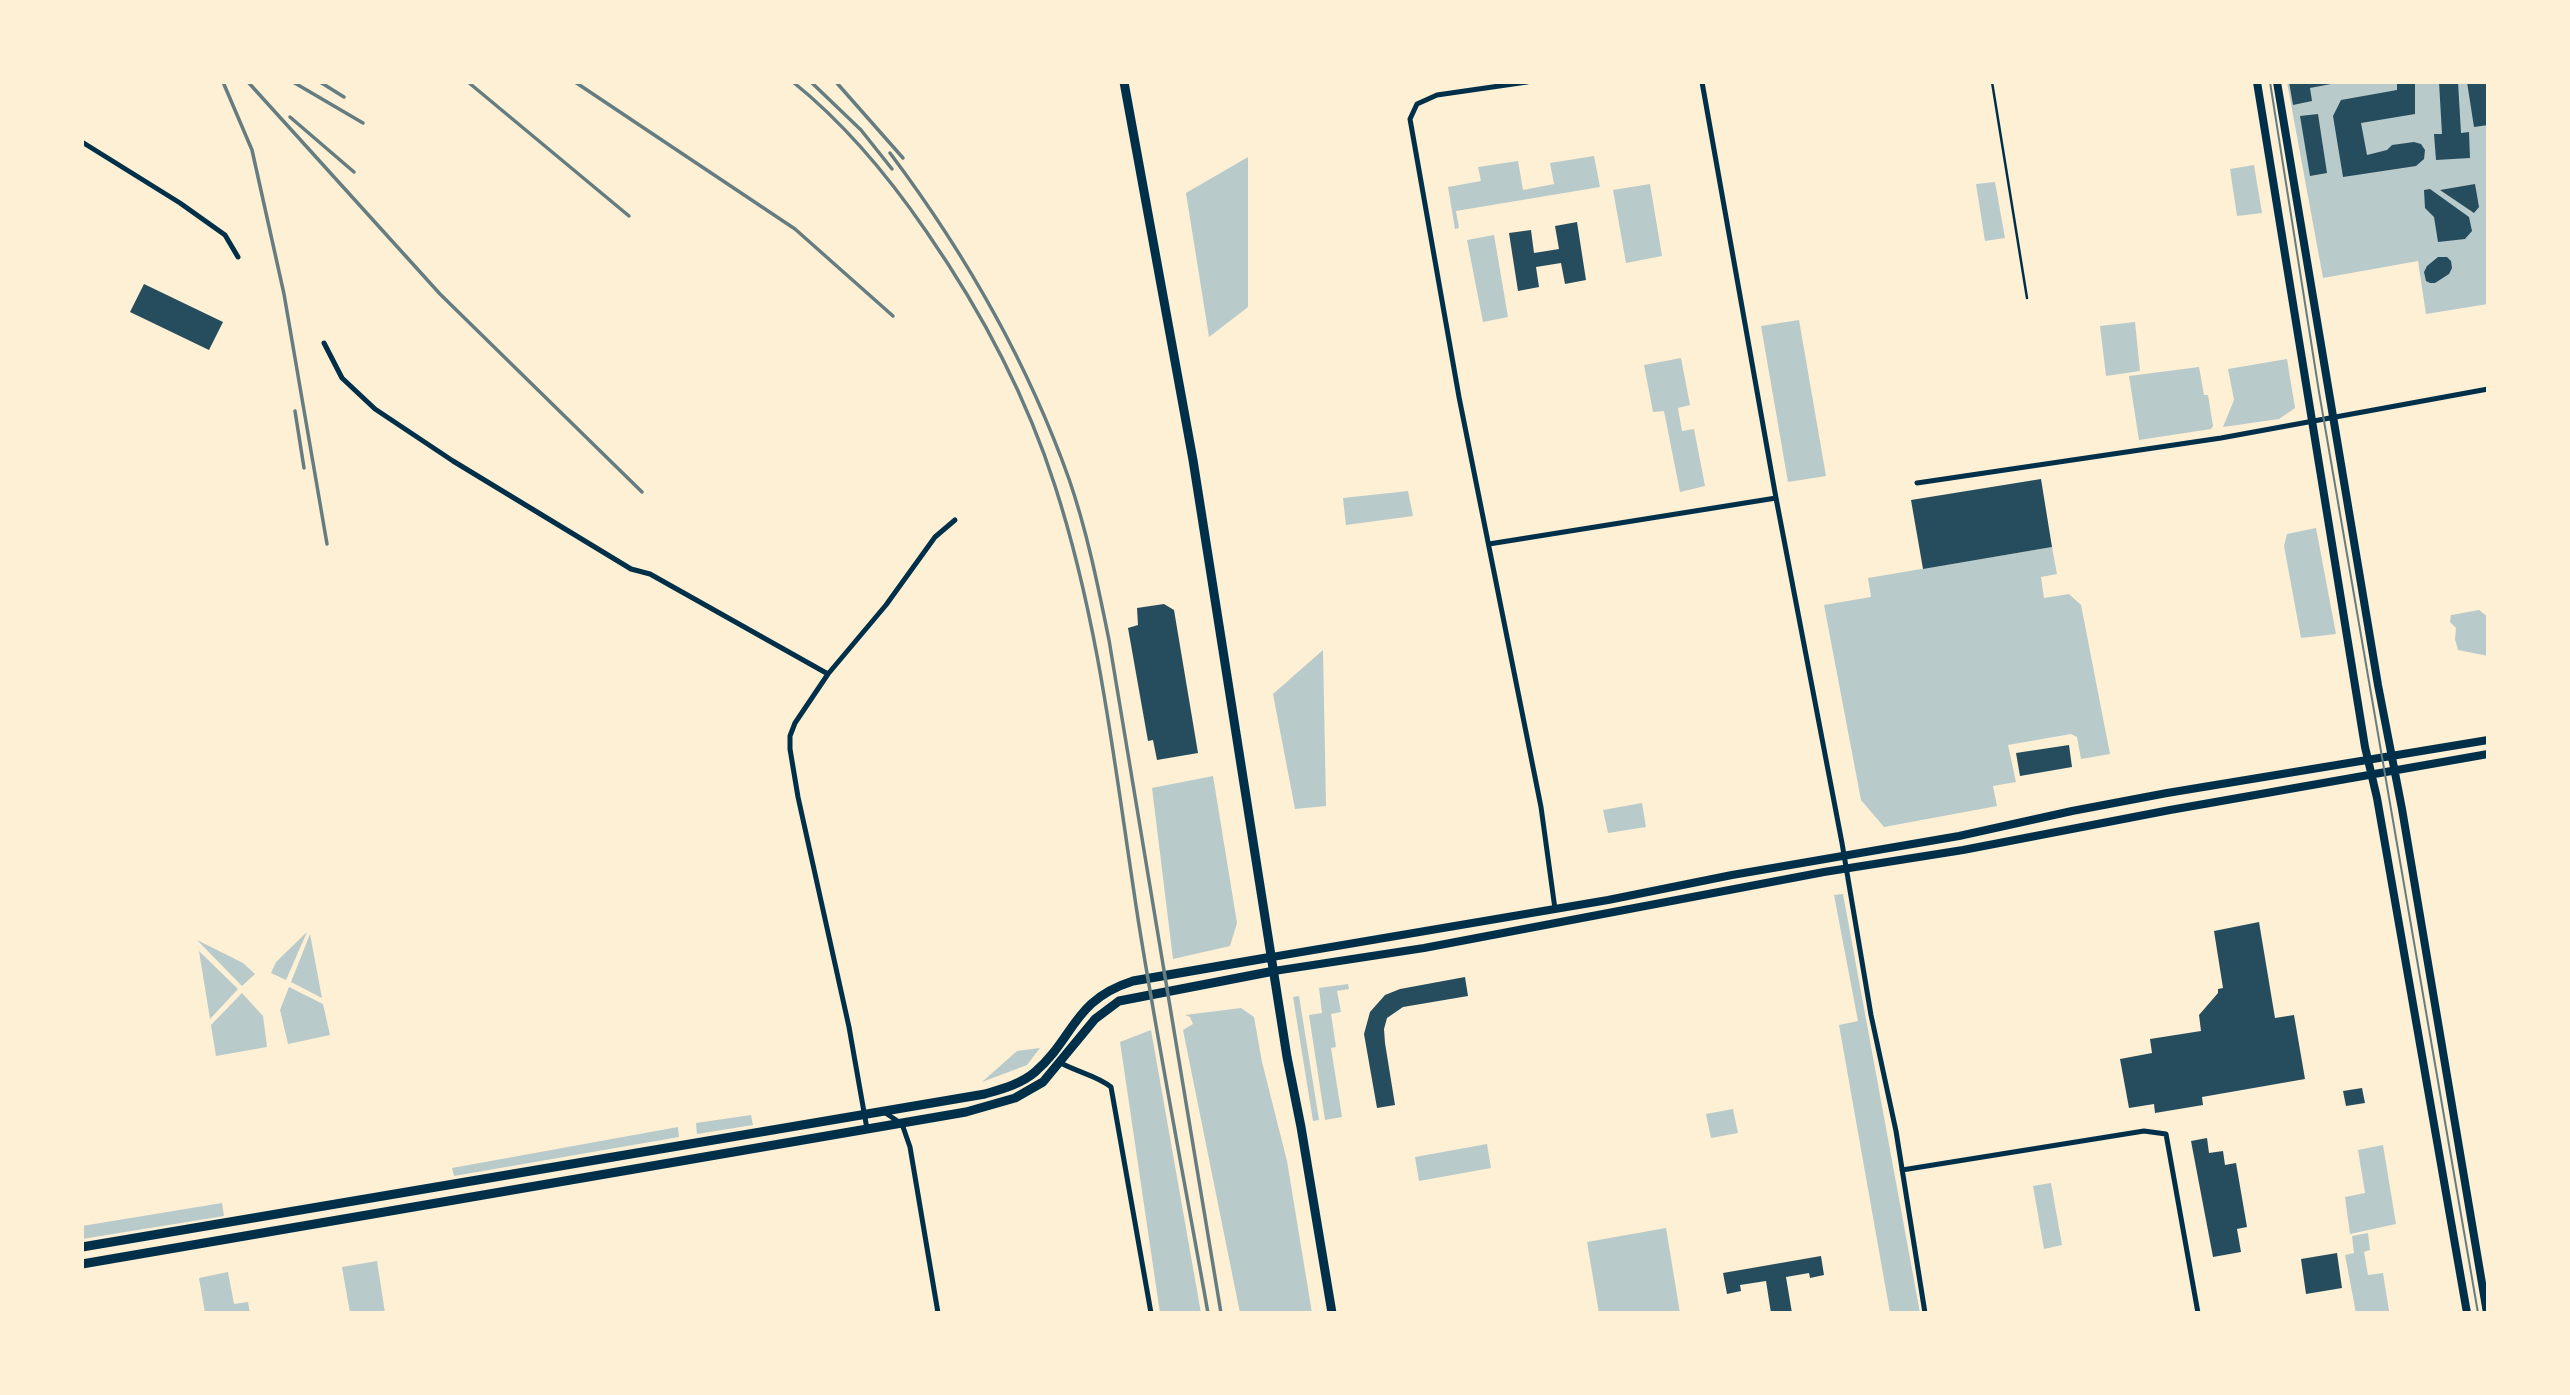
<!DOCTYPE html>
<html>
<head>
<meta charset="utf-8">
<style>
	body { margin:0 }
	#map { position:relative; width:2570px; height:1395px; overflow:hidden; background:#fdf0d5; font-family:Barlow,sans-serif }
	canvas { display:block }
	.frame { position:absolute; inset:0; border:84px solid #fdf0d5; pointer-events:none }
</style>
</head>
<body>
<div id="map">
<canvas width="2570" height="1395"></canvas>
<div class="frame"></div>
</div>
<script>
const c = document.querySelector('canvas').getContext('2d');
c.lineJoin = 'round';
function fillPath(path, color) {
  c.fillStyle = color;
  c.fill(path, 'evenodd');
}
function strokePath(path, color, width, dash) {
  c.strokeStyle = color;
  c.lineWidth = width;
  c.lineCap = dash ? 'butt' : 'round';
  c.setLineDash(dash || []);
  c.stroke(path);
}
const green = new Path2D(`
	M2287,82H2488V304L2426,314L2418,261L2323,278Z
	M1594,156L1600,187L1456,211L1459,228L1455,229L1448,187L1481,181L1478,167L1518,161L1523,190L1554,184L1550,163Z
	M1248,157V307L1209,337L1186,193Z
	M2254,165L2262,213L2237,216L2230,169Z
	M1995,182L2005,238L1985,241L1976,184Z
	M1650,184L1662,256L1626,263L1613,190Z
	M1494,235L1508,317L1483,322L1467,240Z
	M1799,320L1826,476L1788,482L1761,326Z
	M2135,322L2140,371L2106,376L2100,326Z
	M1681,358L1690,405L1678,408L1682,431L1694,429L1705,486L1680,492L1664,411L1653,412L1644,365Z
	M2287,359L2295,408L2279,419L2223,427L2234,400L2228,369Z
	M2199,367L2204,395H2208L2213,426L2211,429L2139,440L2129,376Z
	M1408,491L1413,516L1346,525L1343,498Z
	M2316,528L2336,634L2301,638L2284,546L2287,534Z
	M2052,547L2057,574L2041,577L2044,598L2069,594L2081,605L2110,754L2081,759L2077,737L2071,734L2008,745L2016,782L1993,786L1997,806L1884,827L1861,800L1824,605L1871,597L1868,578Z
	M2479,610L2488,617V656L2458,650L2455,639L2456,628L2450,622L2451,615Z
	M1323,650L1326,806L1295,809L1273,694Z
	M1213,776L1237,923L1230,946L1173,959L1152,788Z
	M1642,803L1646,827L1608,833L1603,810Z
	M1843,894L1920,1313H1890L1839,1025L1858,1021L1834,895Z
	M307,932L286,980L271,973L276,962Z
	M310,934L322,998L291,982Z
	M197,940L243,963L255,974L242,986Z
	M199,951L238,989L210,1019Z
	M1348,984L1349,989L1337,991L1341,1012L1331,1014L1336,1047L1331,1048L1342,1117L1325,1120L1309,1015L1322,1013L1319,988Z
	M289,987L323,1004L330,1035L288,1044L280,1010Z
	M242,993L263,1016L267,1047L216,1056L211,1025Z
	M1299,996L1319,1120L1313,1121L1293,997Z
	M1241,1008L1254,1017L1262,1062L1287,1161L1312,1313H1240L1183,1030L1193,1024L1190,1017L1185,1015Z
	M1151,1030L1201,1313H1160L1120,1042Z
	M1040,1048L1027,1065L982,1082L1017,1051Z
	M1733,1109L1738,1133L1711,1138L1706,1114Z
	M751,1115L753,1125L697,1134L696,1123Z
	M678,1127L679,1137L454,1176L452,1168Z
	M1487,1144L1491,1168L1419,1181L1415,1157Z
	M2383,1145L2396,1224L2350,1234L2345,1197L2365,1193L2358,1150Z
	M2051,1183L2062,1245L2044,1249L2033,1186Z
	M222,1203L224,1216L82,1239V1226Z
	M1666,1228L1680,1313H1599L1587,1242Z
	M2368,1233L2370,1250L2364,1252L2368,1275L2383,1273L2389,1311L2356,1313L2345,1255L2354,1253L2352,1236Z
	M377,1261L385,1313H350L342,1267Z
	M228,1272L234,1304L248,1302L250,1313H205L199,1278Z`);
const building = new Path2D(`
	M2289,82H2331V84L2310,88L2312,101L2293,105Z
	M2397,82H2415V114L2361,123L2367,155L2387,150L2392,145L2414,142L2421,144L2425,150L2424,159L2416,166L2343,177L2333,116L2341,100L2397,90Z
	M2439,82H2458L2461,133L2469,132L2470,158L2436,160L2434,134H2442Z
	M2467,82H2488V125L2474,127Z
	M2318,114L2327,173L2310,176L2300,116Z
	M2475,184L2479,207L2474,213L2440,190Z
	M2430,189L2469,217L2472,231L2465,239L2438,242L2434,217L2425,208L2424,190Z
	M1577,222L1586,280L1565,284L1561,263L1536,267L1539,287L1518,291L1509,233L1531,230L1534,253L1559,249L1555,226Z
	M2438,257H2447L2451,261L2452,268L2449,274L2435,283H2430L2426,281L2424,272L2427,266Z
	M144,284L223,322L209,350L130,312Z
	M2041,479L2052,547L1923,569L1911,500Z
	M1164,604L1174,610L1198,753L1157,760L1153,740L1148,741L1128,628L1138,625L1137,608Z
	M2069,745L2072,767L2020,776L2016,753Z
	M2259,922L2275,1018L2294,1015L2305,1079L2202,1097L2203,1105L2155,1113L2154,1104L2129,1108L2120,1059L2152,1053L2150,1039L2201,1031L2199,1015L2218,993V989L2223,988L2214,931Z
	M1465,977L1468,996L1403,1007L1387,1018L1384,1029L1385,1043L1395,1105L1377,1108L1364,1034L1370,1012L1385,995L1400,989Z
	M2362,1088L2365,1103L2346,1106L2343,1091Z
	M2207,1138L2209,1153L2223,1151L2225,1165L2236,1163L2247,1227L2237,1229L2241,1252L2213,1257L2191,1141Z
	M2337,1253L2342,1288L2306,1294L2301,1259Z
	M1821,1256L1824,1275L1810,1278L1809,1273L1786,1277L1792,1313H1771L1766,1281L1740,1285L1741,1291L1727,1294L1723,1273Z`);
const service = new Path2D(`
	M1992,82L2027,298`);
const minor = new Path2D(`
	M1527,82L1437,95L1417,104L1410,119L1459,397L1541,807L1555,909
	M1702,82L1776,498L1842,843L1871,1015L1896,1131L1925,1313
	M82,142L180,203L225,235L238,257
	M324,343L342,378L375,409L453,461L631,569L650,574L828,674
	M1917,483L2221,438L2488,389
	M1489,544L1776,498
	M1061,1063C1077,1072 1098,1076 1111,1087L1151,1313
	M884,1112L902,1124L910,1147L938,1313
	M867,1129L849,1027L798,797L790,749V736L795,723L828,674L886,605L935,537L955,520
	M1902,1170L2144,1131L2166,1134L2198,1313`);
const secondary = new Path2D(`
	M2257,82L2365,747L2377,798L2467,1313
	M2277,82L2378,685L2402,809L2487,1313
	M1272,957L1608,900L1732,875L1959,836L2072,811L2167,793L2488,740
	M1274,971L1424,948L1824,872L1963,850L2170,810L2488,754`);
const primary = new Path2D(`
	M1124,82L1193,460L1287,1057L1301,1127L1332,1313
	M82,1247L985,1094C1002,1089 1021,1084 1035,1072C1075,1037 1073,1000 1133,981L1272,957
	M82,1264L966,1112L1015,1098L1043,1082L1095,1019L1119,1001L1274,971`);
const tram = new Path2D(`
	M2270,82L2319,392L2478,1313`);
const rail = new Path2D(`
	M223,82L252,150L284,294L327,544
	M248,82L440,294L642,492
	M293,82L363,123
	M320,82L344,97
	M468,82L629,216
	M575,82L795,229L893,316
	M793,82C844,123 889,177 926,231C980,309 1026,395 1055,486C1101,628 1116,779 1139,925C1160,1055 1185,1184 1208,1313
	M811,82L861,130L892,169
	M836,82L903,158
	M290,117L354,172
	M890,153C965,253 1027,361 1069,479C1087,531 1098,586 1109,640L1221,1313
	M295,411L304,468`);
fillPath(green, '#b9caca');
fillPath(building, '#264d5e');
strokePath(service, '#003049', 2.5);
strokePath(minor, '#003049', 5);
strokePath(secondary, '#003049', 8);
strokePath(primary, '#003049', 9);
strokePath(tram, '#657d81', 2);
strokePath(rail, '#657d81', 3.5);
</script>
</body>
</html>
